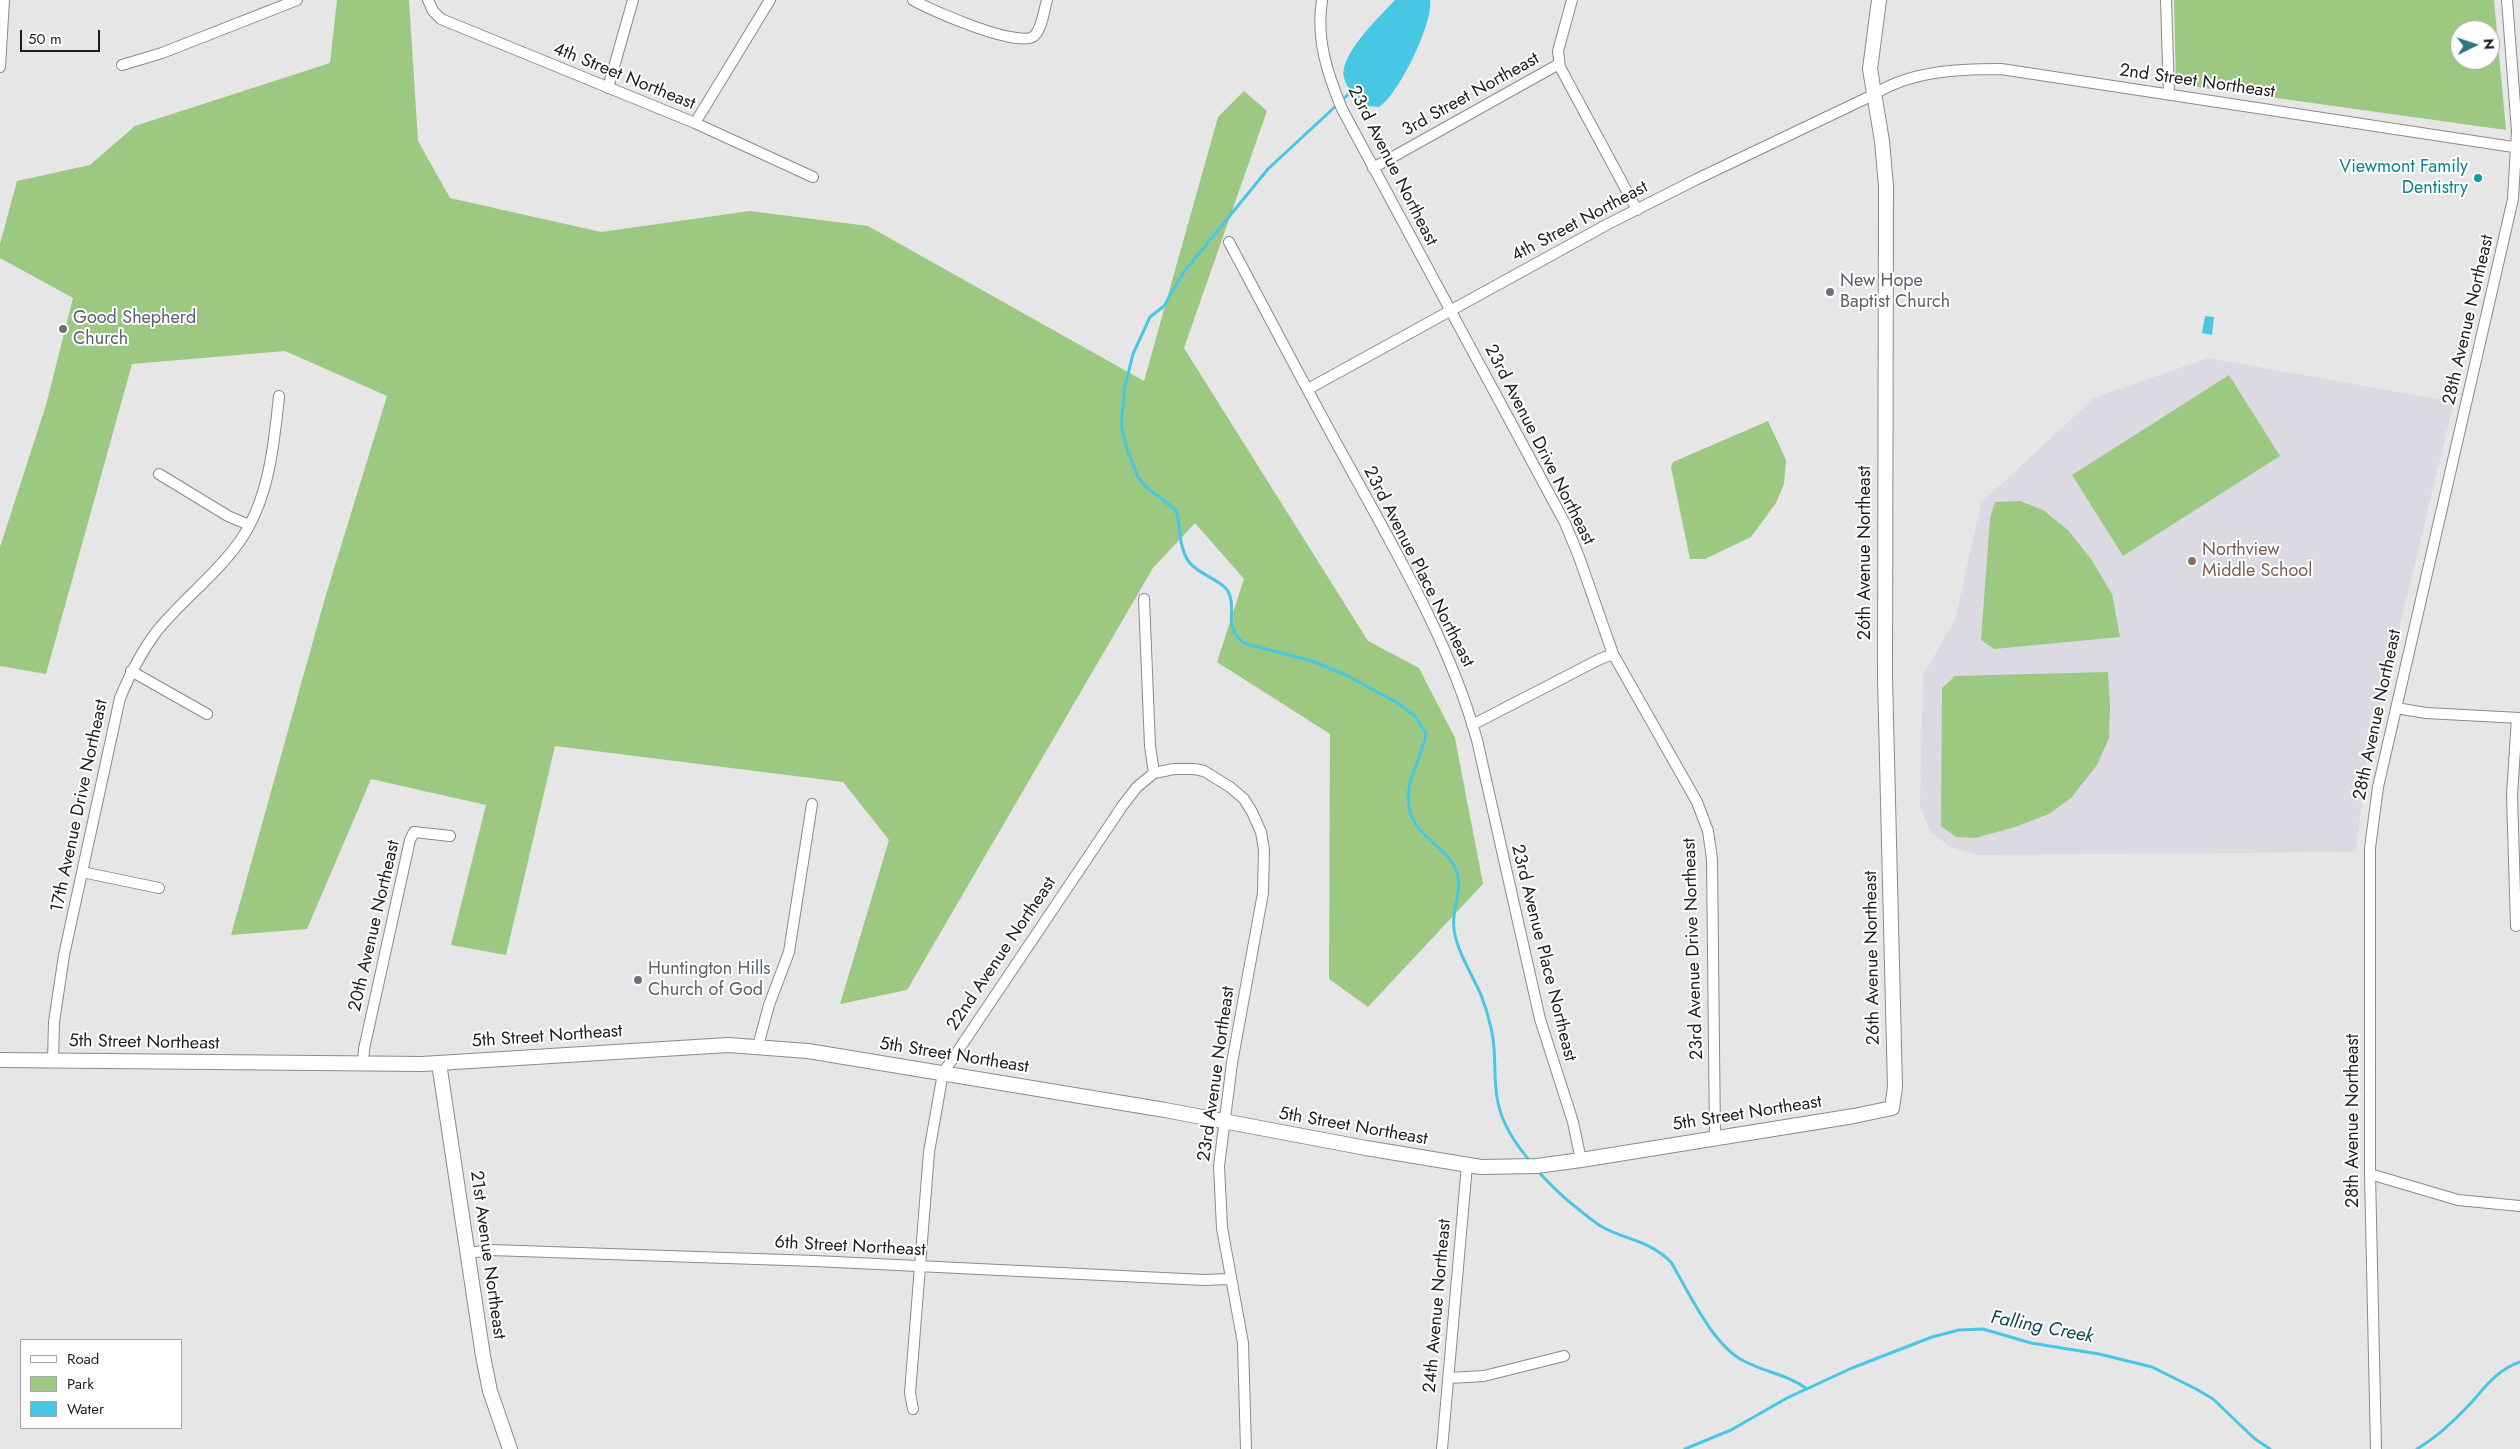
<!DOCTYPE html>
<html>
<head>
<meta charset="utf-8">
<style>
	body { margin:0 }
	#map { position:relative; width:2520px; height:1449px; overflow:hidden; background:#e6e6e7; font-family:Jost,sans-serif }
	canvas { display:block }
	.legend { position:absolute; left:20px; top:1339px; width:162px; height:90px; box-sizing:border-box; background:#fff; border:1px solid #a5a5a5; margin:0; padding:6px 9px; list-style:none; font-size:15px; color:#1e1e1e }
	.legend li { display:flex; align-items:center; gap:10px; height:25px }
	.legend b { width:25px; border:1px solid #a5a5a5 }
	.north { position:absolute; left:2450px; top:20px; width:50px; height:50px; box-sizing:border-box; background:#fff; border:1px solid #a5a5a5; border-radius:50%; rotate:86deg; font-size:14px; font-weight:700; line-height:20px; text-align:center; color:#1e1e1e }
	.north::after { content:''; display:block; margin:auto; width:18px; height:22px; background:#307881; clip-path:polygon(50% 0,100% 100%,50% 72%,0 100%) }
	.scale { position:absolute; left:20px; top:30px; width:80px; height:22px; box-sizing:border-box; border:2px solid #1e1e1e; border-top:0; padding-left:6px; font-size:15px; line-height:18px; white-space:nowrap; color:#1e1e1e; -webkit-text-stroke:4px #fff; paint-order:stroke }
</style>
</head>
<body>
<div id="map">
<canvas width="2520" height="1449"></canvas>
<ul class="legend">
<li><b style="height:6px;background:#fff"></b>Road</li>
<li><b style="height:14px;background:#9cc881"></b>Park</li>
<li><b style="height:14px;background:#48c7e5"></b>Water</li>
</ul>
<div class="north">N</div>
<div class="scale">50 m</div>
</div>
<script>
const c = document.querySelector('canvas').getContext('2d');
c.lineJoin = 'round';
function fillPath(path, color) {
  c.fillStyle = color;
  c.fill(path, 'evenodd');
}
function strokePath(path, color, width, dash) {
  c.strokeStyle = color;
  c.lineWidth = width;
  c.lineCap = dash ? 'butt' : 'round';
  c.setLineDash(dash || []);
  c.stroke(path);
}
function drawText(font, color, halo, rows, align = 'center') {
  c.font = font + ' Jost,sans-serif';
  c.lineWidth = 4;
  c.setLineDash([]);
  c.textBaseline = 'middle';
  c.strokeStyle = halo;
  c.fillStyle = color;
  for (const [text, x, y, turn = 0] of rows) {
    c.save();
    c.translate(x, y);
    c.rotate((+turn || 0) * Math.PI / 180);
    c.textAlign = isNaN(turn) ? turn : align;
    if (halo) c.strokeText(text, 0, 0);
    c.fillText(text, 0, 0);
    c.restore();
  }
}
const built = new Path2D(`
	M2208,358L2454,402L2366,766L2356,852L1978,855L1950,847L1931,832L1920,808L1923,675L1955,620L1981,503L2094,398Z`);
const green = new Path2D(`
	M337,0H409L418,141L450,198L601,232L750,211L868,226L1144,381L1218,117L1244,91L1267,111L1184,348L1368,641L1419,668L1455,738L1483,884L1368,1007L1329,979L1330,734L1217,662L1244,579L1195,523L1153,568L907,990L840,1004L889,840L843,782L555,746L506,955L451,945L486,805L371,779L307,929L231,935L325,598L387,396L285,351L132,364L46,674L0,666V547L46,405L73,298L0,258V244L17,181L90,165L135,126L330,63Z
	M2174,0H2494L2506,130L2176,84ZM2460,30H2490V60H2460Z
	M2229,375L2280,456L2123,556L2072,475Z
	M1768,421L1786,460L1784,484L1776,503L1751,537L1705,559H1690L1671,467L1673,462Z
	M2020,501L2043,510L2068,530L2091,559L2112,594L2120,637L1994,649L1981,640L1990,518L1995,502Z
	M2108,672L2110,706L2109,738L2097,765L2071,798L2049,814L2015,827L1975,838L1956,837L1941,826L1942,688L1955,676Z`);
const water = new Path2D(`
	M1395,0H1430C1434,22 1398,96 1379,107L1368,106C1358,98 1346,90 1344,77C1339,55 1381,15 1395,0Z
	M2205,316L2214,317L2212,335L2202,333Z`);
const stream = new Path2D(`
	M1353,90L1268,169L1183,273L1164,306L1150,317L1133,354L1125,386L1121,425L1127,450L1138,477L1147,488L1176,510C1181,526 1178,543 1187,559C1196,575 1226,580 1230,596C1236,616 1223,622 1243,643L1312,661L1346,675L1398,703L1415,716L1426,734C1422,757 1404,783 1409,807C1415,840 1451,848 1457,873C1463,891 1451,909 1454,929C1457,952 1472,974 1481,995C1485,1005 1488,1015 1490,1024C1498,1050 1492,1077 1498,1103C1503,1126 1516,1145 1531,1162
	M1538,1171C1556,1192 1577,1209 1599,1225C1622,1240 1647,1238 1671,1262C1688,1291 1713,1346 1744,1361C1764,1372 1789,1375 1807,1389
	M1685,1449L1731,1430L1787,1398L1852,1368L1932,1337L1959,1330L1983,1329L2031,1343L2099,1354L2152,1367L2196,1389L2213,1399L2255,1439L2270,1449
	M2417,1449C2437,1437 2455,1420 2470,1404C2486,1386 2497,1370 2520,1362`);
const street = new Path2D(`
	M428,0L433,11L441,19L695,123L813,177
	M913,0C930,10 1019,49 1034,36C1042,29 1044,10 1047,0
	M1322,0C1316,39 1327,73 1342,109L1565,523L1579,557L1613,654L1697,802L1708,831L1712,859L1715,1138
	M1572,0L1558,51L1560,67L1637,210
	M2166,0L2169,94
	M122,65L162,53L297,0
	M0,67L4,0
	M608,88L633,0
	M695,123L770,0
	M1373,168L1559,64
	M1229,242C1269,317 1308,392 1349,466C1397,554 1450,643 1477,740L1540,1019L1573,1122L1581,1160
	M1308,389L1608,224L1697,179L1873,95C1910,71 1957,69 2001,69L2520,148
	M159,474L228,516L249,525
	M131,671L207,714
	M2396,708L2426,713L2520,718
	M1472,725L1600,659L1613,654
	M1154,773L1174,769H1194L1204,771L1230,787L1244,799L1252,812L1261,832L1264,850L1263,893L1232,1063L1219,1166L1222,1228L1243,1343L1246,1449
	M82,872L159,888
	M2516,926L2512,795L2517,718
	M758,1046L769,1005L789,952L812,804
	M53,1061L54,1022L64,955L120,698C130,674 141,652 157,631C183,599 216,575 240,541C269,499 274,445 279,396
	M363,1063L364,1049L410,840L414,832L450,836
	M2370,1174L2458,1200L2520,1206
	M468,1253L491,1250L815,1261L1204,1280L1230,1279
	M1449,1378L1484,1376L1564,1356
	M913,1409L910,1393L929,1152L943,1073L1123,805L1137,787L1154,773L1150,746L1144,599
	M1442,1449L1467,1165
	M2376,1449L2370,1174V848L2378,787L2513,199L2517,131L2507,0`);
const secondary = new Path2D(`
	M0,1060L422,1064L728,1045L808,1051L1165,1110L1366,1148L1481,1167L1537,1166L1581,1160L1854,1116L1892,1108L1895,1087L1894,1047L1885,677L1886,186L1882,141L1870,69L1879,0
	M439,1063L483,1356L490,1391L510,1449`);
const markers = [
	[2478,178,5,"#0f9aa8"],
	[1830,292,5,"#6b7280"],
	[63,329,5,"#6b7280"],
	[2192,561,5,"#8d6e63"],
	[638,980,5,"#6b7280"]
];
const streetNames = [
	["4th Street Northeast",624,77,22],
	["2nd Street Northeast",2197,82,8],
	["3rd Street Northeast",1471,95,-29],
	["23rd Avenue Northeast",1392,166,63],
	["4th Street Northeast",1580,222,-28],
	["28th Avenue Northeast",2469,320,-77],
	["23rd Avenue Drive Northeast",1539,445,63],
	["26th Avenue Northeast",1866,553,-90],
	["23rd Avenue Place Northeast",1418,567,63],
	["28th Avenue Northeast",2378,715,-78],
	["17th Avenue Drive Northeast",80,806,-78],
	["20th Avenue Northeast",375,926,-77],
	["23rd Avenue Drive Northeast",1694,949,-92],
	["23rd Avenue Place Northeast",1543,953,76],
	["22nd Avenue Northeast",1002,954,-56],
	["26th Avenue Northeast",1873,958,-91],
	["5th Street Northeast",547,1037,-4],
	["5th Street Northeast",144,1043,1],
	["5th Street Northeast",954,1056,9],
	["23rd Avenue Northeast",1217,1074,-82],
	["5th Street Northeast",1747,1114,-9],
	["28th Avenue Northeast",2354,1121,-90],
	["5th Street Northeast",1353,1127,10],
	["6th Street Northeast",850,1247,3],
	["21st Avenue Northeast",487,1255,82],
	["24th Avenue Northeast",1438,1306,-85]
];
const cultureNames = [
	["Viewmont Family",2468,168],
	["Dentistry",2468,189]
];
const worshipNames = [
	["New Hope",1840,282],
	["Baptist Church",1840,303],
	["Good Shepherd",73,319],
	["Church",73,340],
	["Huntington Hills",648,970],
	["Church of God",648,991]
];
const educationNames = [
	["Northview",2202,551],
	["Middle School",2202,572]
];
const waterNames = [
	["Falling Creek",2042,1328,11]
];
fillPath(built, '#dbdae3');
fillPath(green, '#9cc881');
fillPath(water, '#48c7e5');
strokePath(stream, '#48c7e5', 3);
strokePath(street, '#8b8b8d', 12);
strokePath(secondary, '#8b8b8d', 16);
strokePath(street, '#fff', 10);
strokePath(secondary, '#fff', 14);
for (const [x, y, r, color] of markers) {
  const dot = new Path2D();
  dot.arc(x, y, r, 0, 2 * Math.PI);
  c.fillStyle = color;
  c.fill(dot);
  strokePath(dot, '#fff', 2);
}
drawText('18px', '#1e1e1e', '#fff', streetNames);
drawText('18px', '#0d838f', '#fff', cultureNames, 'right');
drawText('18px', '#5b616d', '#fff', worshipNames, 'left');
drawText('18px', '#785e54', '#fff', educationNames, 'left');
drawText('italic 19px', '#104754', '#fff', waterNames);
</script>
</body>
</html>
